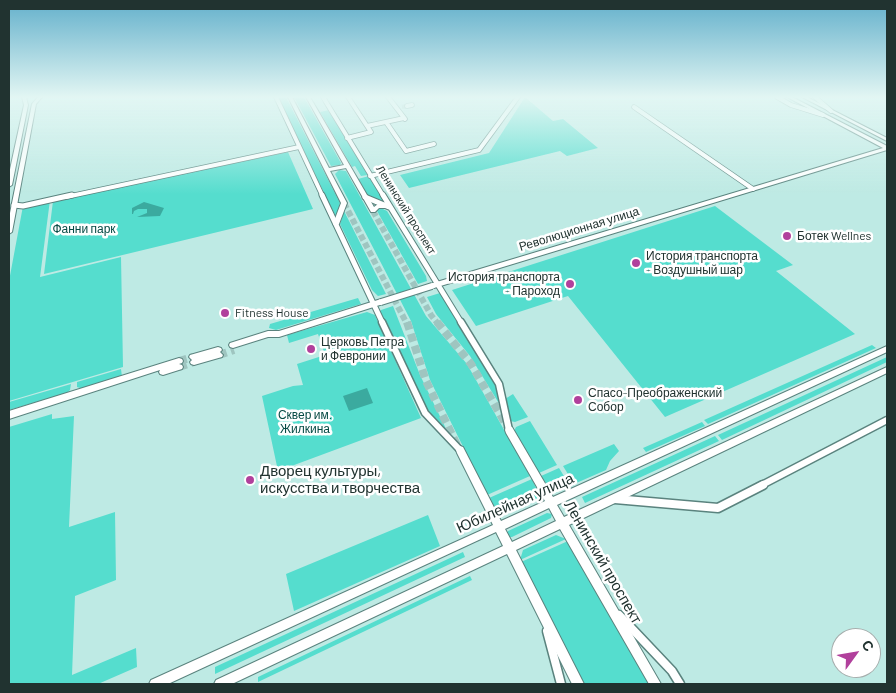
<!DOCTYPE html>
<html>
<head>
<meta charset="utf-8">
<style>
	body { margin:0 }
	#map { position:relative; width:896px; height:693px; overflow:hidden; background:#beeae4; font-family:Barlow,sans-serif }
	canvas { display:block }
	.frame { position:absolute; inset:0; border:10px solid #213330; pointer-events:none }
	.north { position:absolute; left:831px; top:628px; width:50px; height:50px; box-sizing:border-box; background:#fff; border:1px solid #a6adac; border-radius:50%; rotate:58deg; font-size:14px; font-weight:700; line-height:20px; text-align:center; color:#213330 }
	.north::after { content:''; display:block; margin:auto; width:18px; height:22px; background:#b1409c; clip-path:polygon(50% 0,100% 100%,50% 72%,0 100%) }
</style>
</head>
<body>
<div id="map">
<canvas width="896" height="693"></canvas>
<div class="frame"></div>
<div class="north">С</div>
</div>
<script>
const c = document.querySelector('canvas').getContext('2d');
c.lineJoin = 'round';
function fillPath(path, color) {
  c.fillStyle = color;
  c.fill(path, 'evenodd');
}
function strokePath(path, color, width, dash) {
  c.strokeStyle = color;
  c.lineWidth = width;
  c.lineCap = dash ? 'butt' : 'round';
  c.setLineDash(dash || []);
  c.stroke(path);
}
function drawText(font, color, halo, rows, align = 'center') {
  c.font = font + ' Barlow,sans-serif';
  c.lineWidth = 5;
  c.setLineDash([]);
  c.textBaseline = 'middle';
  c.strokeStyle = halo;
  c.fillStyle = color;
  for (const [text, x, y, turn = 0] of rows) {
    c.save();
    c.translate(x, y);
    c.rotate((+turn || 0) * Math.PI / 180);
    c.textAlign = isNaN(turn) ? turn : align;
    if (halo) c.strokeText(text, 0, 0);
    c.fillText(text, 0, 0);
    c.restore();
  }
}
const green = new Path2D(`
	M277,97H286L340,203L336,217Z
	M294,97H304L341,163L340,165L331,166Z
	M525,97L553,121L563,119L598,148L567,156L560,151L409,188L400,175L489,153Z
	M329,110L368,175L361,176L355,166L352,167L320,112Z
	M288,152L313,209L44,274L53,201Z
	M339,170L346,171L426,316L467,364L530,476L487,495L430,380L411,321L335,174Z
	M369,176L386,205L368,196L358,179Z
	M50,200L40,277L121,257L123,367L9,401V281L23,206Z
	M715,206L793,265L776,271L855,334L665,417L568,296L476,326L452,290Z
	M381,208L387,211L426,276L427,281L418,284L377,211L378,209Z
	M344,211L386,294L378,296L372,290L340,224Z
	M440,293L496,383L503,410L470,356L436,314L427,297Z
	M358,298L361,304L276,330L269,328L270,324Z
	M393,306L420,375L448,433L426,408L380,312L381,310Z
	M367,312L375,315L421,418L278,471L262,396L293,386L303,385L297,364L325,355L318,334L289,343L287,335Z
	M872,345L876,348L708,424L704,420Z
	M887,357V362L722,440L718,435Z
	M121,369L122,377L83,389L77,387V382Z
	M71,384L70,390L67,393L9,410V402Z
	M513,394L528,417L515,422L510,421L505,399Z
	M52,414V419L74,416L69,527L115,512L116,580L75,596L72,675L136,648L137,667L98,684H9V427Z
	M530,421L557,465L539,473L514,431L516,427Z
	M702,422L705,426L646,452L643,448Z
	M715,436L719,441L585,503L582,497Z
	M614,444L619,451L610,461L606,470L574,484L563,466Z
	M559,468L570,486C556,491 548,488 541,476Z
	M532,479L539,494L537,500L507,514L495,510L489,498Z
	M547,513L552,514L551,518L512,537H509L506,534L508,531Z
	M428,515L440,546L294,611L286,574Z
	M556,535L566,539L520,560L523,550Z
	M568,541L651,684H582L521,562Z
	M463,552L465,557L215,674V667Z
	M470,576L472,580L258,682V677Z`);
const water = new Path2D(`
	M144,202L164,208L160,216L137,217L147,213V209H138L134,211L133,214H134H132V208Z
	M367,388L373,403L349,411L343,396Z`);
const minorTunnel = new Path2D(`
	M402,107L407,106`);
const secondaryTunnelFar1 = new Path2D(`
	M344,203L407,324
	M373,211L431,315L438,324`);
const secondaryTunnel = new Path2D(`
	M407,322L426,381L458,447
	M437,322L471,364L508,428
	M219,355L234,350
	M179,361L193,357
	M179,367L194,362`);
const minorFar3 = new Path2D(`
	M276,97L323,197
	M323,97L384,197
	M348,97L367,126
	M388,97L405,119
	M777,97L791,105L823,115
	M815,97L831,111
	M407,106L412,105
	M634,107L753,189
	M386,122L406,151L434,144
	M347,138L371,132L367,126L404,118
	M370,176L479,150L518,97
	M66,197L299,147`);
const minorFar2 = new Path2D(`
	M322,195L383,324
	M383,195L462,324
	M365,197L389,207
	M14,205L23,206L72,195`);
const minorFar1 = new Path2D(`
	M382,322L425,413L460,450
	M461,322L499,384L509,430
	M760,486L887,420`);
const minor = new Path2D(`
	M615,499L718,508L763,485
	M619,615L672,671L680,684
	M547,631L561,684`);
const secondary = new Path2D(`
	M22,97H26L28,105L12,185L9,187V174L24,105Z
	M38,97H42L36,104L12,232L9,234V218L32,104Z
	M288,97H292L329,168L344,165L306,97H310L374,207L378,204L391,206V208H379L375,212H371L346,168L330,171L347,203L339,224L338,225H334L333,224L341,203Z
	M787,97H792L887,146V150L434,288H432L429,286L430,284L883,148Z
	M802,97H807L887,138V141Z
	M381,299L384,302L383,304L279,337H268L233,348L230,347L229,345L230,343L268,331H279Z
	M887,346V352L557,505L564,517L887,367V373L569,525L661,684H649L560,529L516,550L584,684H572L507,554L232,684H214L216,680L503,546L496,532L168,684H149L151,680L493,525L457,453L456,450L457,447L460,446L463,447L501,521L545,501L506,433L505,430L506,427L509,426L512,427L553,497ZM549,508L556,521L512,542L505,529Z
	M218,347L221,348L222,350L220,352L223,355L222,357L194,365L191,364L190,362L192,360L189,357L190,355Z
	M179,358L182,359L183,361L182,363L179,364L182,365L183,367L182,369L163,375L160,374L159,372L160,370L9,419V411Z`);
const secondaryBridge = new Path2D(`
	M381,302L432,286`);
const markers = [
	[787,236,5,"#b1409c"],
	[636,263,5,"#b1409c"],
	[570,284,5,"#b1409c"],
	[225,313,5,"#b1409c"],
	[311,349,5,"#b1409c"],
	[578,400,5,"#b1409c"],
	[250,480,5,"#b1409c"]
];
const farStreetnames = [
	["Ленинский проспект",406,210,58]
];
const parkNames = [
	["Фанни парк",84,229],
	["Сквер им.",305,415],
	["Жилкина",305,429]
];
const streetNames = [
	["Революционная улица",579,229,-17]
];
const poiNames = [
	["Ботек Wellnes",797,236],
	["История транспорта",646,256],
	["- Воздушный шар",646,270],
	["История транспорта",560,277,"right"],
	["- Пароход",560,291,"right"],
	["Fitness House",235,313],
	["Церковь Петра",321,342],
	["и Февронии",321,356],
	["Спасо-Преображенский",588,393],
	["Собор",588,407]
];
const nearPoinames = [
	["Дворец культуры,",260,471],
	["искусства и творчества",260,488]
];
const nearStreetnames = [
	["Юбилейная улица",515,503,-24],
	["Ленинский проспект",603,562,60]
];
fillPath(green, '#55ddce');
fillPath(water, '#3baa9f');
strokePath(minorTunnel, '#9fc5c0', 4, [4, 2]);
strokePath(secondaryTunnelFar1, '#9fc5c0', 6, [6, 3]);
strokePath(secondaryTunnel, '#9fc5c0', 8, [8, 4.5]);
strokePath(minorFar3, '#5a837e', 5.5);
strokePath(minorFar2, '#5a837e', 7);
strokePath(minorFar1, '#5a837e', 9);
strokePath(minor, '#5a837e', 11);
strokePath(secondary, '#5a837e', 2);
strokePath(minorFar3, '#fff', 4);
strokePath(minorFar2, '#fff', 5);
strokePath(minorFar1, '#fff', 6);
strokePath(minor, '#fff', 8);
fillPath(secondary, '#fff');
strokePath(secondaryBridge, '#5a837e', 8, []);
strokePath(secondaryBridge, '#fff', 6);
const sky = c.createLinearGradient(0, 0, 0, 194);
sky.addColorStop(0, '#63b0cb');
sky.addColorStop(0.5, '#e2f6f3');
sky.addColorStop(1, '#e2f6f300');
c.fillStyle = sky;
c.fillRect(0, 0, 896, 194);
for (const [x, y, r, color] of markers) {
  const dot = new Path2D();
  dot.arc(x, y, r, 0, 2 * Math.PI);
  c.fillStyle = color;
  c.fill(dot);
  strokePath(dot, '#fff', 2);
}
drawText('11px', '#213330', '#fff', farStreetnames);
drawText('12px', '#064a44', '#fff', parkNames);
drawText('12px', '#213330', '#fff', streetNames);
drawText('12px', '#213330', '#fff', poiNames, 'left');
drawText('15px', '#213330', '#fff', nearPoinames, 'left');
drawText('15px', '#213330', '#fff', nearStreetnames);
</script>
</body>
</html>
